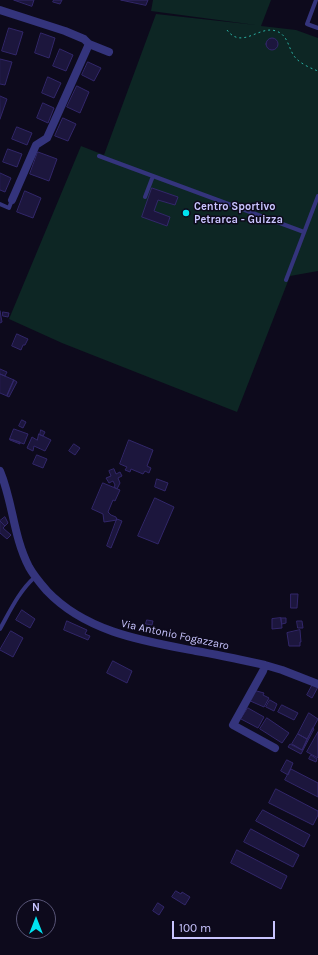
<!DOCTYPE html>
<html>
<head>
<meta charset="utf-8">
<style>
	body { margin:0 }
	#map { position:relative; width:318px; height:955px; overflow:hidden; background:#0d0a1c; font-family:Karla,sans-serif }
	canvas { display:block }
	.north { position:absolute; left:16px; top:899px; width:40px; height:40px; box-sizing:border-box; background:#0d0a1c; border:1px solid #585577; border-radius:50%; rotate:0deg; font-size:11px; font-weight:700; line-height:16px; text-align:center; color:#c9c5ff }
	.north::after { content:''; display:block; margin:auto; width:14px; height:18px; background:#00e2f0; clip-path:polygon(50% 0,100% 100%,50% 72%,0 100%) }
	.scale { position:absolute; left:172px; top:921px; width:103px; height:18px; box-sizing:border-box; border:2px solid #c9c5ff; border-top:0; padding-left:5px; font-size:12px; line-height:14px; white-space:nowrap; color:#c9c5ff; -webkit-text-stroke:3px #0d0a1c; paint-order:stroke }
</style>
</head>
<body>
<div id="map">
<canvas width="318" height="955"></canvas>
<div class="north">N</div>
<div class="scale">100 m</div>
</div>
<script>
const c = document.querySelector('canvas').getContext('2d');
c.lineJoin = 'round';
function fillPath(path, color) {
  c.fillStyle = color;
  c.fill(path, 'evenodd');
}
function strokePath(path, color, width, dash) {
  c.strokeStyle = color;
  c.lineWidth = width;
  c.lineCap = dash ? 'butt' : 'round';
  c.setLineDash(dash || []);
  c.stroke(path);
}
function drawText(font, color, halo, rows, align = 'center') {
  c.font = font + ' Karla,sans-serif';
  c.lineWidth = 3;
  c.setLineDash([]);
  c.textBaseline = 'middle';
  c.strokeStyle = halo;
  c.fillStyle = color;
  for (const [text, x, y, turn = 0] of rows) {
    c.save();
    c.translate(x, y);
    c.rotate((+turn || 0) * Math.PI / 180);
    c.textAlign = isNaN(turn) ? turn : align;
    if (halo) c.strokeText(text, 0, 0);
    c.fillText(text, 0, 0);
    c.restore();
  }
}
const green = new Path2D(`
	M153,0H271L261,26L296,30L318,38V271L290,276L237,412L62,343L9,319L81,146L104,155L156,14L256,25L151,11Z`);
const building = new Path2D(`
	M14,0H34L32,6Z
	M54,0H62L60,4L53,2Z
	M121,0H148L146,5Z
	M9,28L23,32L16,55L2,51Z
	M41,33L55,38L49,58L35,53Z
	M266 44a6 6 0 1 1 12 0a6 6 0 1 1-12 0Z
	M60,49L73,55L66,71L53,66Z
	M0,59L12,62L5,85L0,84Z
	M88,62L101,68L94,81L82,75Z
	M48,77L61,83L54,98L42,93Z
	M77,86L89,92L80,113L67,107Z
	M0,96L7,99L0,119Z
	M43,103L54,108L48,123L37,118Z
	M63,118L76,124L68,141L55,136Z
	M17,127L32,133L27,145L12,139Z
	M8,149L22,154L17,167L3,162Z
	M38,152L57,159L49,181L30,174Z
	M0,173L11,178L5,192L0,190Z
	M152,188L178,197L175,205L158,200L154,211L170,217L167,226L142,217Z
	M25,191L41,198L33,218L17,212Z
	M0,311L2,322L0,323Z
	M3,312L9,313L8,317L3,316Z
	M17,334L28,339L25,345H23L21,350L12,346Z
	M0,369L7,372L5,376L0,374Z
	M0,374L14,380L7,396L0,393Z
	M14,380L17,382L9,397L7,396Z
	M22,420L26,422L23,428L19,426Z
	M14,429L28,434L24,444L10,439Z
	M41,430L45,432L43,436L40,435Z
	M39,434L51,440L45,451L34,446L33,451L27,448L32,437L37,440Z
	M10,439L20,442V444L10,440Z
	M129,440L153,450L147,466L151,468L149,473L145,471L143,474L131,469L130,472L125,470L127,467L120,464Z
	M74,444L80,448L75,455L69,451Z
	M37,455L47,459L43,468L33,464Z
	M114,469L116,474L120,472L122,476L118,478L120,483L117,489L114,487L115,485L113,481L109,483L106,478L111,476L109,471Z
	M157,479L168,483L165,491L155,487Z
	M103,483L120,490L115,501L113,500L108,512L111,515L116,517L117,520L104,522L103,514L92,509Z
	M155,498L174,507L158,544L138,536Z
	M5,517L8,523L5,526L0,521Z
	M117,519L122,521L111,548L107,546Z
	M0,521L5,526L3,528L11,535L7,539L0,533Z
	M291,594H298L297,608H291Z
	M22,610L35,619L30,628L16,620Z
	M281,618H286V623L282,624Z
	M281,618L282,628L272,629V619Z
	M147,620L153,621L152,625L146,624Z
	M67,621L87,630L85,634L90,636L88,640L64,630Z
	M297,621H302L303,628H298Z
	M300,630L301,642H300V646H289L287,633Z
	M11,631L23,638L13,657L0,650Z
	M113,661L132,671L127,683L107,673Z
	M313,684L318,687L312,698L307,695Z
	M253,690L264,693L263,695L269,698L264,707L248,700Z
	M270,700L277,704L274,711L266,707Z
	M282,705L298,713L294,720L278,712Z
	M248,708L264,717L258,728L241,719Z
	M309,713L318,719L307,739L298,734Z
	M267,718L289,733L282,743L260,729Z
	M313,728L314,729L301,754L288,747L290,744L302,750Z
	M318,732V758L307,752Z
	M298,734L307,739L302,750L292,744Z
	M311,755L317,759L316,762L309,759Z
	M287,760L293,763L288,775L281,771Z
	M291,769L318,783V797L285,780Z
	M276,789L318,811V815L313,825L269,803Z
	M263,810L310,835L304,847L256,821Z
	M251,829L299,855L293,867L244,842Z
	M237,850L287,876L281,889L231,863Z
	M176,891L181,894L182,892L190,897L185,905L172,897Z
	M158,903L164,907L159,915L153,911Z`);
const path = new Path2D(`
	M227,30C242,50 259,25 276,31C288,35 288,47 294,56C299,63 310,68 318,71`);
const lane = new Path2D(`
	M316,0L307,24L318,28
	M99,156L304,232
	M145,197L153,176
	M0,204L9,208L12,200
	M286,280L318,196
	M0,629C10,611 19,591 35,577`);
const street = new Path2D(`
	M0,10L65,31L84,39L89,44L109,52
	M12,200L36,145L47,138L89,44
	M0,471C13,502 13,536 29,567C34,576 40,583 47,591C86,632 143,641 196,651C219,655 242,660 265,665L282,670L318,684
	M265,665L263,671L233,725L275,748`);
const markers = [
	[186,213,4,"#00e2f0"]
];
const poiNames = [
	["Centro Sportivo",194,207],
	["Petrarca - Guizza",194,220]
];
const streetNames = [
	["Via Antonio Fogazzaro",175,635,12]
];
fillPath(green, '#0d2624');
fillPath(building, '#1c163d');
strokePath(building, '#32276a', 1);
strokePath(path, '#29afa2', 1, [2, 3]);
strokePath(lane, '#34347c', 4);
strokePath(street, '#34347c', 8);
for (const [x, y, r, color] of markers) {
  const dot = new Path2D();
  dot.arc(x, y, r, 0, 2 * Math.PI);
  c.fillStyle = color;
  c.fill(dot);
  strokePath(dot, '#0d0a1c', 1.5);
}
drawText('bold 11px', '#c9c5ff', '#0d0a1c', poiNames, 'left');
drawText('11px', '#c9c5ff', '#0d0a1c', streetNames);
</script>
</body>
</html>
